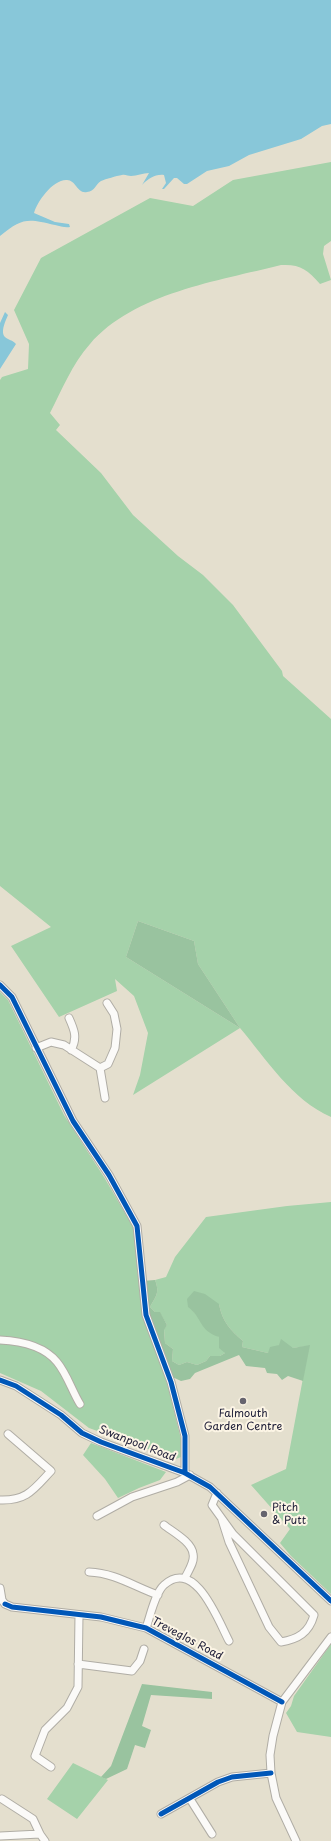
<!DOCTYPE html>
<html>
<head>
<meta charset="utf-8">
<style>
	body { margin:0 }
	canvas { display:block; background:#e4dfce }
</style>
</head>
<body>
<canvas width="331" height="1841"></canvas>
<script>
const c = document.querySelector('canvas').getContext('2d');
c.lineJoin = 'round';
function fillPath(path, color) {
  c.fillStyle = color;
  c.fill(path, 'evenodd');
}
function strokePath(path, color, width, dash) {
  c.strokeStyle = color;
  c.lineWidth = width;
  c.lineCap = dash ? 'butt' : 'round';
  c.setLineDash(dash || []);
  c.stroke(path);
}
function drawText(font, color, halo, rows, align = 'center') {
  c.font = font + ' "Playpen Sans",sans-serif';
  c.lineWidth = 4;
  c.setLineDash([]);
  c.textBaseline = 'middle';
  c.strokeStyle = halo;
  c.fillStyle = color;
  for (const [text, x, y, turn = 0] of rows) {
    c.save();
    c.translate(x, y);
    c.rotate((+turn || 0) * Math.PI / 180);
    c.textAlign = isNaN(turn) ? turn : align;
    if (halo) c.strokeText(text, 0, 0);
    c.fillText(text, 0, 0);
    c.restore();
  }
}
const green = new Path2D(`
	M331,162V241L324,246L323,254L331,280L320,284C307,269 300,264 281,265C218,281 134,293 90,344C72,364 62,390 50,413L60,425L56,430L101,473L133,515L178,556L203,575L233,605L282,671L283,676L331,719V1117C292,1100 267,1060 240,1028L133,1095L140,1075L148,1033L134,996L115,979L117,991L59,1017L11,946L51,927L0,886V380L2,377L28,369L29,344L14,310L41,258L150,198L193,206L233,180ZM138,921L194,941L198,964L240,1028L126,957Z
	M0,992L8,1000L64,1115L104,1177L133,1227L142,1315L167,1383L181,1439V1457L176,1459L89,1428L41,1391L0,1373Z
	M331,1202V1594L291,1556L280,1543L290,1529L251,1485L286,1469L309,1346L293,1348L279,1345L268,1353L242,1347L243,1341C230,1330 222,1321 219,1304L193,1311L219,1337L225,1353L220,1356H210L206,1361L197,1365L187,1362L179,1365L172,1361L173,1349L165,1343L164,1329L167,1325L160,1313L155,1312L150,1307C156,1296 160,1293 155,1280L166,1277L175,1257L206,1217L287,1206Z
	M91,1443L166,1472L160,1480L139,1488L118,1498L105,1479L83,1455Z
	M331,1644V1737L297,1732L286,1713L291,1706L294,1696Z
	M73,1763L108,1780L77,1819L47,1799Z`);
const forest = new Path2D(`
	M138,921L194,941L198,964L240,1028L126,957Z
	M155,1280C160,1293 156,1296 150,1307L155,1312H160L167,1325L164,1330L165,1343L173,1349L172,1361L179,1365L187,1362L197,1365L206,1361L210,1356H220L225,1353L219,1348V1337C198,1330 203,1318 188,1307L187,1299L194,1291L205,1294L219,1304C222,1321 230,1330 243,1341L242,1347L268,1353L270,1347L279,1345L281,1339L293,1348L310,1345L303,1381L288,1376L282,1380L277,1374L267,1373L265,1368L246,1366L239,1355L195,1373L190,1379L181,1381L168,1375L146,1315L142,1281Z
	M142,1684L212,1692V1699L151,1695L142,1726L151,1730L145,1748L135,1745L127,1769L106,1779L101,1777L111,1766Z`);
const water = new Path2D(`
	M0,0H331V124L322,126L301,139L249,155L229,166L207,171L187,184H184L177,178H174L164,189H162L166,183L164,175C155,174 148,179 142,185L149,173C143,173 137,176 131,176C128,176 125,174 122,175C116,176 106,179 101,181C95,185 95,191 87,192C77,194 76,180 67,180C53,179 37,202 34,213L55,222L69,224L70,227C65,228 60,226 55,225C27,218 22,218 0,236Z
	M5,312L8,315C6,320 0,332 5,337C8,340 13,340 16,344L0,369V323Z`);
const minor = new Path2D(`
	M0,985L12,997L73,1121L109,1175L137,1226L146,1315L171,1382L185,1436V1473
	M69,1018C74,1029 78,1038 71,1050
	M36,1048L51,1042L64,1045L100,1068L108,1064L115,1048L117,1029L114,1014L107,1003
	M100,1068L105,1098
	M0,1340C20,1341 44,1346 57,1362C67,1374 72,1391 80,1404
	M0,1380L16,1386L61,1415L82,1433L101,1442L185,1473L210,1487L331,1601
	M217,1493L212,1505L233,1534L314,1615C309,1633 298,1639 281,1642L269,1627L229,1542L222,1520
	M0,1500C27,1501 34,1489 51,1471L8,1434
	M97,1516L132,1497L177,1482L190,1475
	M164,1525C173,1532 192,1542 193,1554C195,1562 188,1571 185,1578
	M89,1572C115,1573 133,1586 158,1595
	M0,1588L2,1600L5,1604
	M5,1604L12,1607L101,1617L146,1628L282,1702
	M146,1628C150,1617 155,1593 164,1585C195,1557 218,1620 229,1641
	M78,1664L132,1671L140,1661L144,1649
	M51,1767L35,1756L45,1730L67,1708L78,1687L79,1615
	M2,1799L33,1819L40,1834L45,1841
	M190,1799L212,1834
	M161,1814L218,1782L232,1777L271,1773
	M0,1836L40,1834
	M296,1841L276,1798L271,1773L270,1755L273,1736L282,1702L331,1637`);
const cycleway = new Path2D(`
	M0,985L12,997L73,1121L109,1175L137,1226L146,1315L171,1382L185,1436V1473
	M0,1380L16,1386L61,1415L82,1433L101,1442L185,1473L210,1487L331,1601
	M5,1604L12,1607L101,1617L146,1628L282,1702
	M161,1814L218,1782L232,1777L271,1773`);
const markers = [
	[243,1401,4,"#66646e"],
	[264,1514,4,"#66646e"]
];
const poiNames = [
	["Falmouth",243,1414],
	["Garden Centre",243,1427],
	["Pitch",272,1508,"left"],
	["& Putt",272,1521,"left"]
];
const streetNames = [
	["Swanpool Road",137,1444,21],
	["Treveglos Road",187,1639,28]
];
fillPath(green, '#a5d2aa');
fillPath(forest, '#99c39f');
fillPath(water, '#88c7d9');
strokePath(minor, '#b0ada5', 9);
strokePath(minor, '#fbfaf8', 7);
strokePath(cycleway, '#0057b8', 5);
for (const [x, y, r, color] of markers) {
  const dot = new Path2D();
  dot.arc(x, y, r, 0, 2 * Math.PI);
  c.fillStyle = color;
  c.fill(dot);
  strokePath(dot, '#fcf5e5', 1.5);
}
drawText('11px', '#22223b', '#fcf5e5', poiNames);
drawText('11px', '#22223b', '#fcf5e5', streetNames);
</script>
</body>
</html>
